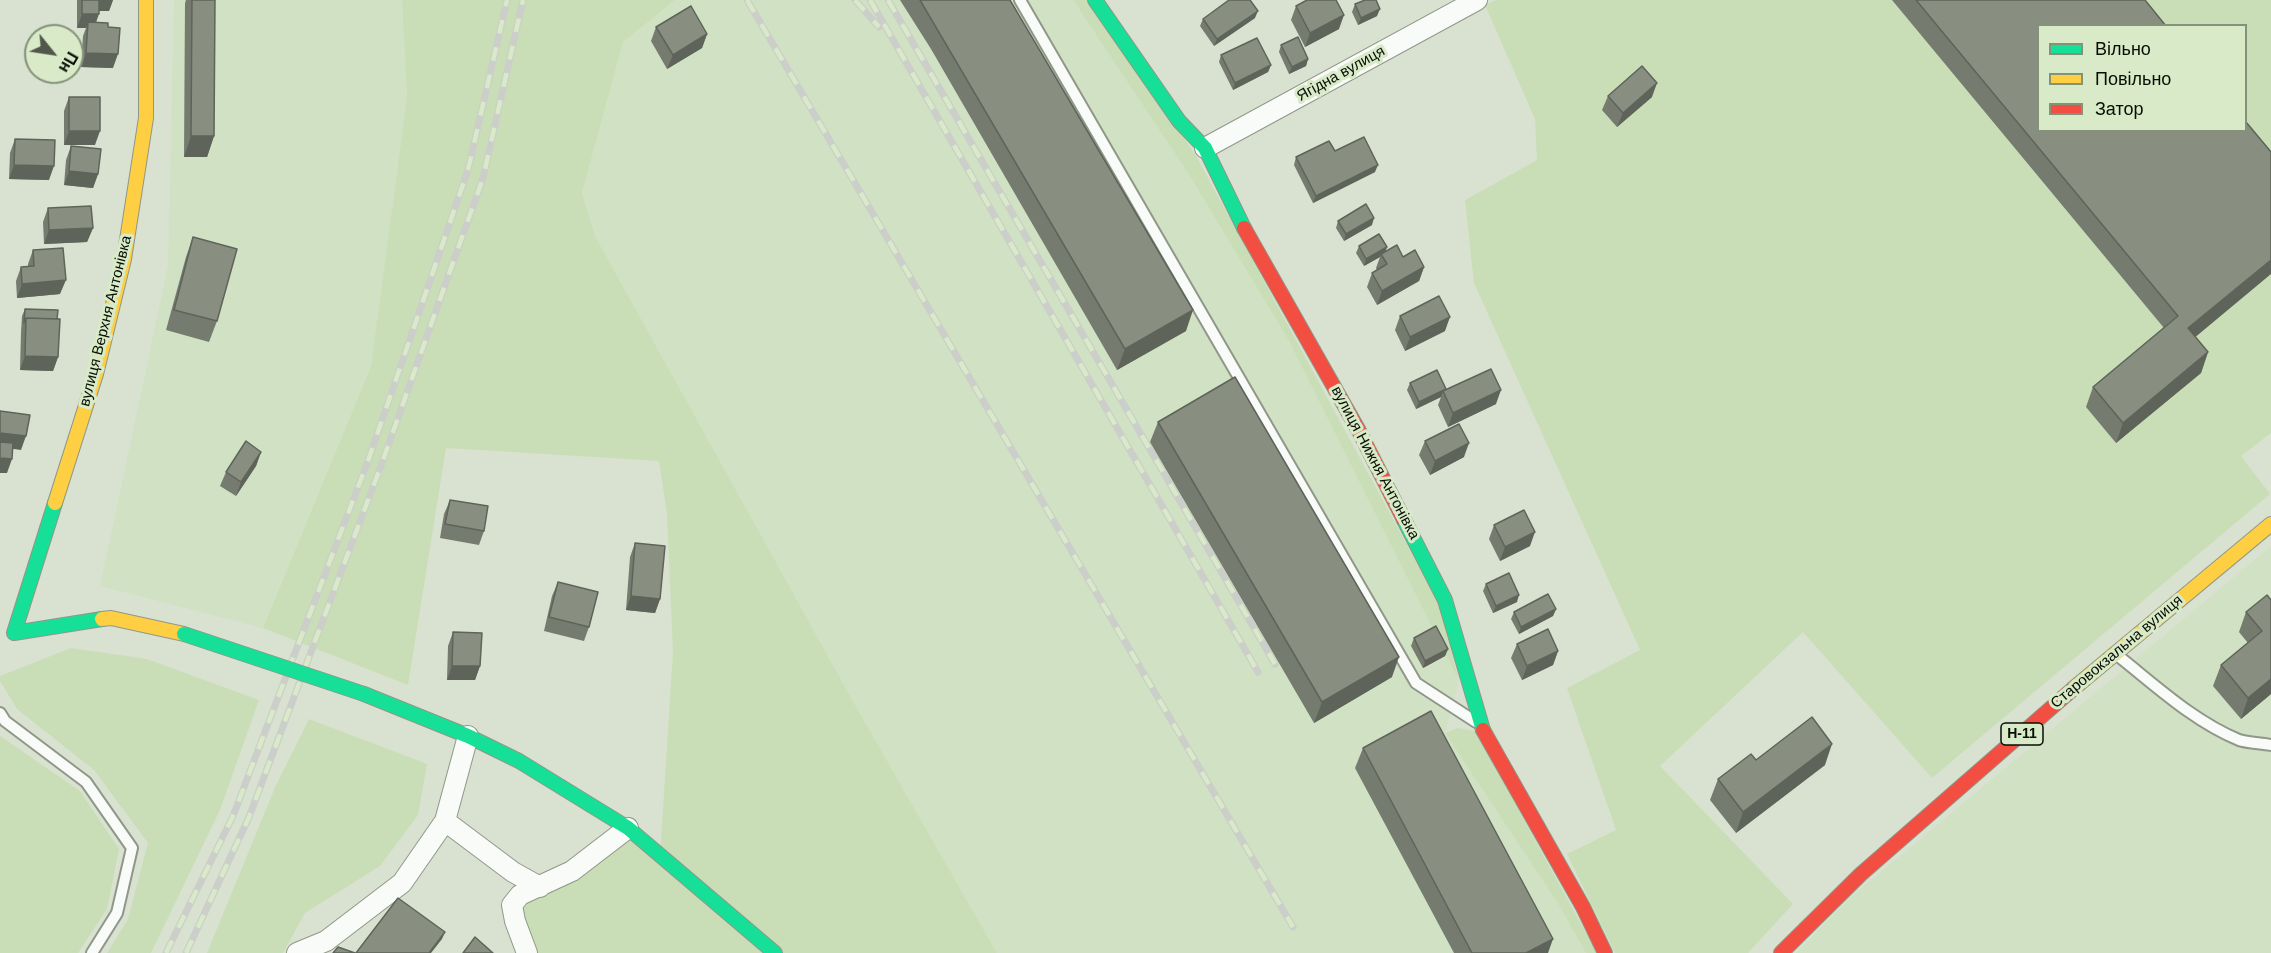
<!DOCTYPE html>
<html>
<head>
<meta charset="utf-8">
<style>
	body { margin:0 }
	#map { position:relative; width:2271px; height:953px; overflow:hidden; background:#d9e2d0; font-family:Helvetica,sans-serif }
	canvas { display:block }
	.legend { position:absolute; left:2037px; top:24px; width:210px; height:108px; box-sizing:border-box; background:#d8eac8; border:2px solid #85927a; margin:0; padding:8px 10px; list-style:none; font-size:18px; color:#080e04 }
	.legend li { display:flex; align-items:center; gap:12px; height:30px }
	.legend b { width:30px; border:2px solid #85927a }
	.north { position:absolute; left:24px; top:24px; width:60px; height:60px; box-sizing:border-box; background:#d8eac8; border:2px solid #85927a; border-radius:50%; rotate:120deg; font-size:16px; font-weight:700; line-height:24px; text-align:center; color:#080e04 }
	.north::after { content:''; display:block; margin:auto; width:21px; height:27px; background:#51584b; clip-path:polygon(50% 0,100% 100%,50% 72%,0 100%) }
</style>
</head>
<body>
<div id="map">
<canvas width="2271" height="953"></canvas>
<ul class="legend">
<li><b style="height:8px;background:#16e098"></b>Вільно</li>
<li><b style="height:8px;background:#ffcf43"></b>Повільно</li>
<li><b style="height:8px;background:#f24e42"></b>Затор</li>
</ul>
<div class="north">Пн</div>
</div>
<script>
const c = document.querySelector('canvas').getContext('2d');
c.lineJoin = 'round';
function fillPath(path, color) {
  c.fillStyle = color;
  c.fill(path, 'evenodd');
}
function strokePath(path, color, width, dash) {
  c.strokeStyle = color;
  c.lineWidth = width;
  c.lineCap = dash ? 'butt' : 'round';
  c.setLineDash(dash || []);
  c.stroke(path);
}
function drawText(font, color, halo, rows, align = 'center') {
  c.font = font + ' Helvetica,sans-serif';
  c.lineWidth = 6;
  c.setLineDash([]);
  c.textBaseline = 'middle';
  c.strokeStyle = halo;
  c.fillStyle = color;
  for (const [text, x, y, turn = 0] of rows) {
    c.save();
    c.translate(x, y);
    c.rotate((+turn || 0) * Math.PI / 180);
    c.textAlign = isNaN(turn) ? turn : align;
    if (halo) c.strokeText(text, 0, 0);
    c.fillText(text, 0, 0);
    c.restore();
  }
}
const built = new Path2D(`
	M174,0H402L407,97L371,366L263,628L100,586L168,266Z
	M675,0H1073L1188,173L1289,341L1459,681L1445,733L1557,902L1586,953H997L850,696L595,236L582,193L623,42Z
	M2271,546V953H1796L1851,897Z`);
const green = new Path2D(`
	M402,0H675L623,42L582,193L595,236L850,696L997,953H527L512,905L628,828L660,855L673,652L667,514L659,461L446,448L408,685L263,628L371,366L407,97Z
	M1073,0H1088L1195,154L1438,602L1459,681L1289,341L1188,173Z
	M1496,0H2271V433L2241,456L2270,494L1932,778L1803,632L1660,766L1793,904L1748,953H1615L1567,854L1616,830L1567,688L1640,650L1474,283L1465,200L1537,160L1535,119L1485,5ZM2038,26H2246V130H2038Z
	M71,648L147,659L259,700L220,810L151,953H107L128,919L148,843L94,770L17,709L0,681V676Z
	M309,719L427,764L418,815L380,866L305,913L283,953H207L276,785Z
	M1458,728L1475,731L1597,953H1586L1557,902L1445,733Z
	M0,736L80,791L119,849L107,909L78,953H0Z`);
const lane = new Path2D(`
	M1020,0L1416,683L1476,722
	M2117,655C2155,685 2193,721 2239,740C2248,743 2261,743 2271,745
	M0,713L5,721L86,782L132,848L117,913L92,953`);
const street = new Path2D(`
	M1205,148L1477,0
	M445,821L513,872L540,887
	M297,953L326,941L402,883L445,821L468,736
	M527,953L515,921L512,905L520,895L572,871L628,828`);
const fast = new Path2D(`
	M1095,0L1179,121L1205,148L1244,228
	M55,503L14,633L102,619
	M1404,520L1445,600L1483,730
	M364,694L468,736L519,761L628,828L775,953`);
const slow = new Path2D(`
	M55,503L96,374L124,259L146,118V0
	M102,619L111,618L184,634
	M2074,688L2271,524`);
const jam = new Path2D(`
	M1244,228L1359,431L1404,520
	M1483,730L1583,907L1605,953
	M1781,953L1861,874L2074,688`);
const rail = new Path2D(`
	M747,0L1293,927
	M855,0L879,27
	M870,0L1258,672
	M888,0L1275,664
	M166,953L233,816L368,461L468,170L507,0
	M186,953L249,817L382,463L483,178L523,0`);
const fastBridge = new Path2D(`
	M184,634L364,694`);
const wall = new Path2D(`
	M77,0H113L109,11H99L96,22L108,27L113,68L81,67L83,36L86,28H77Z
	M186,0H215L214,136L207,157H184L185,3Z
	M900,0H1010L1186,331L1117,370L931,49Z
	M1892,0H2145L2195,337L2208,352L2201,373L2116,443L2086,407L2093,387L2164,328Z
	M1355,4L1377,16L1358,25L1352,12Z
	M1296,6L1339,29L1305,47L1291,20Z
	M1255,18L1214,46L1200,26L1203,19Z
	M656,27L707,34L702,48L667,69L651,41Z
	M1281,45L1308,59L1306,66L1289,74L1279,52Z
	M1221,55L1271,65L1268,72L1233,90L1219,62Z
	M1608,96L1652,97L1617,127L1602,110Z
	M69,97L95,145H64V111Z
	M15,139L49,180L9,179L10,153Z
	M71,146L98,174L93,188L64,185L66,160Z
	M1335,151L1375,172L1313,203L1294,165L1296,157Z
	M48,208L93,228L87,242L44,244L43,222Z
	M1338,221L1372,225L1344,241L1336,228Z
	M193,237L217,321L209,342L166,330L186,257Z
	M1359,246L1387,247L1385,252L1403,257L1424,267L1419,281L1377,305L1367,287L1372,273L1377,270L1376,268L1380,257L1364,266L1356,253Z
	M33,250L60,294L17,298L16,281L21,267H28V264Z
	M25,309L58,357L53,371L20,370L21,332L22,316Z
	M1400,316L1445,331L1405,351L1395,330Z
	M1410,383L1446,390L1496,404L1448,427L1438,405L1441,397L1416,409L1407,390Z
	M1158,422L1392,677L1314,723L1150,442Z
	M1425,441L1464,457L1430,475L1419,455Z
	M261,452L256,466L236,496L220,486L226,472Z
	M450,500L484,531L479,545L440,538L444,514Z
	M1494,525L1530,546L1500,561L1489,539Z
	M635,543L660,599L655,613L626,610L630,557Z
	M558,582L589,627L584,641L544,631L552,596Z
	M1486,584L1517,602L1493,613L1483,591Z
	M2271,600V694L2241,719L2213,686L2221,665L2248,643L2239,632L2246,612Z
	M1556,609L1553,616L1519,634L1511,619L1514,612Z
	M453,632L480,666L475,680H447L448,646Z
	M1414,638L1448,649L1445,656L1423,668L1411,646Z
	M1517,644L1558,651L1553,665L1522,680L1511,658Z
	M1363,748L1548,953H1454L1355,768Z
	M1756,760L1825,765L1736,833L1710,800L1718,779Z`);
const shadedWall = new Path2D(`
	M98,0H113L109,11H94Z
	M1380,9L1377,16L1358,25L1361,18Z
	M1258,11L1255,18L1214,46L1217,39Z
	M82,14H99L94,28L88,22L86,28H77Z
	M1344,15L1339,29L1305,47L1310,33Z
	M707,34L702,48L667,69L673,55Z
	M86,53L118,54L113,68L81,67Z
	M1308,59L1306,66L1289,74L1292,67Z
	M1271,65L1268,72L1233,90L1235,83Z
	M1657,83L1652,97L1617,127L1623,113Z
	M69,131H100L95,145H64Z
	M191,136H214L207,157H184Z
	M14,165L54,166L49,180L9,179Z
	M1378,165L1375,172L1313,203L1316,196Z
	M69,171L98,174L93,188L64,185Z
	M1374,218L1372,225L1344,241L1346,234Z
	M93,228L87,242L44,244L49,230Z
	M1387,247L1384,255L1381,254L1380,257L1364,266L1366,259Z
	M2271,260V274L2181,349L2188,328Z
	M1424,267L1419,281L1377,305L1382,291Z
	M66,280L60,294L17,298L22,284Z
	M1193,310L1186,331L1117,370L1125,349Z
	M1450,317L1445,331L1405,351L1410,337Z
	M2208,352L2201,373L2116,443L2123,423Z
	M25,356L58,357L53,371L20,370Z
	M1446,389L1443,391L1441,397L1416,409L1419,402Z
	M1501,390L1496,404L1448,427L1453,413Z
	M0,433L26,436L21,450L0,447Z
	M1469,443L1464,457L1430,475L1435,461Z
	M261,452L256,466L236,496L241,482Z
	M0,458L12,459L7,473H0Z
	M1535,532L1530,546L1500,561L1505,547Z
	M1519,595L1517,602L1493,613L1496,606Z
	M631,596L660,599L655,613L626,610Z
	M1556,609L1553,616L1519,634L1521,627Z
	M1448,649L1445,656L1423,668L1425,661Z
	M1558,651L1553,665L1522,680L1527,666Z
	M1399,657L1392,677L1314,723L1322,702Z
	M452,666H480L475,680H447Z
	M2271,679V694L2241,719L2248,698Z
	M1832,744L1825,765L1736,833L1743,812Z
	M445,932L442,939L431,953H429Z
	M1553,939L1548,953H1526Z`);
const building = new Path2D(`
	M82,0H99V14H82Z
	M192,0H215L214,136H191Z
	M920,0H1010L1193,310L1125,349Z
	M1229,0H1250L1258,11L1217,39L1203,19Z
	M1307,0H1336L1344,15L1310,33L1296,6Z
	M1365,0H1376L1380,9L1361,18L1355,4Z
	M1916,0H2145L2166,26H2038V130H2246V122L2271,152V260L2188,328L2208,352L2123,423L2093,387L2178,316Z
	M691,6L707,34L673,55L656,27Z
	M88,22L108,23V27L120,28L118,54L86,53Z
	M1298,37L1308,59L1292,67L1281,45Z
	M1257,38L1271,65L1235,83L1221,55Z
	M1642,66L1657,83L1623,113L1608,96Z
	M69,97H100V131H69Z
	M1364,137L1378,165L1316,196L1296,157L1329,141L1335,151Z
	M15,139L55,140L54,166L14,165Z
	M71,146L101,149L98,174L69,171Z
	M1366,204L1374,218L1346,234L1338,221Z
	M91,206L93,228L49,230L48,208Z
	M1379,234L1387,247L1366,259L1359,246Z
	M193,237L237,249L217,321L174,310Z
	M1397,245L1403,257L1415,250L1424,267L1382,291L1372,273L1387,264L1381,254Z
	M63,248L66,280L22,284L21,267L34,266L33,250Z
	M1439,296L1450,317L1410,337L1400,316Z
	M25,309L58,310L57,319L26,318L24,323Z
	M26,318L60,319L58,357L25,356Z
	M1491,369L1501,390L1453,413L1443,391Z
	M1437,370L1446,389L1419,402L1410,383Z
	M1235,377L1399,657L1322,702L1158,422Z
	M0,411L30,415L26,436L0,433Z
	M1459,424L1469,443L1435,461L1425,441Z
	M246,441L261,452L241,482L226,472Z
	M0,442L13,443L12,459L0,458Z
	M450,500L488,506L484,531L445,524Z
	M1524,510L1535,532L1505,547L1494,525Z
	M635,543L665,546L660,599L631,596Z
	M1509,573L1519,595L1496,606L1486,584Z
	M558,582L598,592L589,627L549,617Z
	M1548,594L1556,609L1521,627L1514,612Z
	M2267,595L2271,600V679L2248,698L2221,665L2262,631L2246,612Z
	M1436,626L1448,649L1425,661L1414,638Z
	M1548,629L1558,651L1527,666L1517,644Z
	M453,632L482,633L480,666H452Z
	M1431,711L1553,939L1526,953H1472L1363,748Z
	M1812,717L1832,744L1743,812L1718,779L1751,754L1756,760Z
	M398,898L445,932L429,953H356Z
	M475,937L493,953H463Z
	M338,947L355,953H333Z`);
const shields = [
	[2022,734,42]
];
const shieldNames = [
	["Н-11",2022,734]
];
const streetNames = [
	["Ягідна вулиця",1341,74,-29],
	["вулиця Верхня Антонівка",106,321,-76],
	["вулиця Нижня Антонівка",1375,463,62],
	["Старовокзальна вулиця",2117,652,-40]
];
fillPath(built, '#d1e1c3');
fillPath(green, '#c9deb6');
strokePath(lane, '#909789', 14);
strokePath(street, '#909789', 22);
strokePath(fast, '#909789', 16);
strokePath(slow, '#909789', 16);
strokePath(jam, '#909789', 16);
strokePath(lane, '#f9fbf8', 10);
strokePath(street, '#f9fbf8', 20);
strokePath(fast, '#16e098', 14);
strokePath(slow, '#ffcf43', 14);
strokePath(jam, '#f24e42', 14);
strokePath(rail, '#cccfc9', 7);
strokePath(rail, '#d8eac8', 4.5, [14]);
strokePath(fastBridge, '#909789', 16, []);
strokePath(fastBridge, '#16e098', 14);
fillPath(wall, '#757b6f');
fillPath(shadedWall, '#5f645a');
fillPath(building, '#888f81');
strokePath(building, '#5f645a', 1.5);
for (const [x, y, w] of shields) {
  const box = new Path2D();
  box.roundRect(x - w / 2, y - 11, w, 22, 4.5);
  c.fillStyle = '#d8eac8';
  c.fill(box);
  strokePath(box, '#080e04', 1.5);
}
drawText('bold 14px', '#080e04', null, shieldNames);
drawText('15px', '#080e04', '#d8eac8', streetNames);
</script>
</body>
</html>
